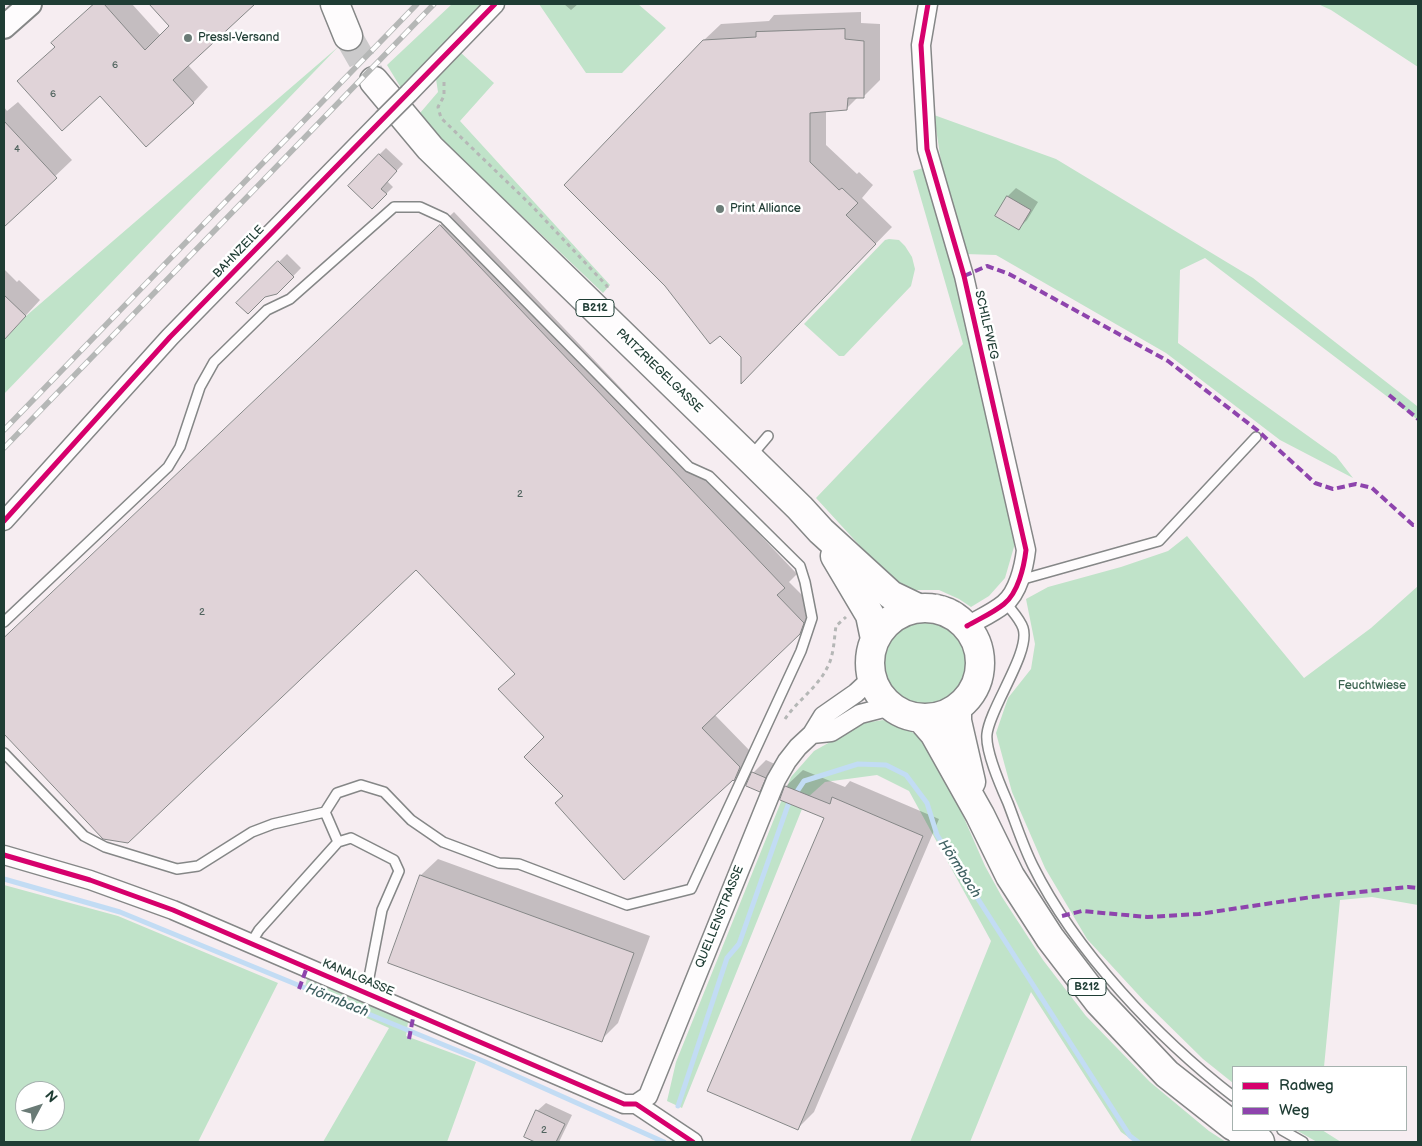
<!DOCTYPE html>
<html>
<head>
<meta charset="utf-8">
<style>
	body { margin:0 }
	#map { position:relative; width:1422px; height:1146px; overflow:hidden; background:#f6edf1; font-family:"Balsamiq Sans",sans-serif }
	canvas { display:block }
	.frame { position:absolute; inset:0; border:5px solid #1f3d34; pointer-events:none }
	.legend { position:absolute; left:1232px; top:1066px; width:175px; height:65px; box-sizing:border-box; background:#fff; border:1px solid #a5b1ae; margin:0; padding:6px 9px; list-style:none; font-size:15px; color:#1f3d34 }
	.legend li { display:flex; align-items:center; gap:10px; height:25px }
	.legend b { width:25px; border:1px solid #a5b1ae }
	.north { position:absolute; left:15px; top:1081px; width:50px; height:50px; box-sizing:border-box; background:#fff; border:1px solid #a5b1ae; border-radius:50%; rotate:50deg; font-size:14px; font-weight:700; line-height:20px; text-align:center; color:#1f3d34 }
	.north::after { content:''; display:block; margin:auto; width:18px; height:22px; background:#6a7b76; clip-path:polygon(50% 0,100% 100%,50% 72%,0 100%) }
</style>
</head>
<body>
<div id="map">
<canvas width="1422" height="1146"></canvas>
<div class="frame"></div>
<ul class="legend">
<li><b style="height:6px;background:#d6006c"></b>Radweg</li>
<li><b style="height:6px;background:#8e44ad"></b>Weg</li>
</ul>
<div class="north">N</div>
</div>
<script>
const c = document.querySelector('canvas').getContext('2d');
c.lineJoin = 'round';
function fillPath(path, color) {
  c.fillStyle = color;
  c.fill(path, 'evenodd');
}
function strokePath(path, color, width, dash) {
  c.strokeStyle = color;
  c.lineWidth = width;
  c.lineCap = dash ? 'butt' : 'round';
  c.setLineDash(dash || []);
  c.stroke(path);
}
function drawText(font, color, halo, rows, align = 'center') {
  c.font = font + ' "Balsamiq Sans",sans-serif';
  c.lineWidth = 5;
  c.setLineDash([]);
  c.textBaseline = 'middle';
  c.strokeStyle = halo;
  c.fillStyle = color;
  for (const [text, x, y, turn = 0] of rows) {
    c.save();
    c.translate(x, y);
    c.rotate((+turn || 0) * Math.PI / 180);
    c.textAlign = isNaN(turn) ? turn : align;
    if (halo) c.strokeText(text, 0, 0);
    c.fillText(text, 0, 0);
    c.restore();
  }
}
const green = new Path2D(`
	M452,4H486L401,88L387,65Z
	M539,4H638L666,28L622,73H586Z
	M1318,4H1418V67L1331,10Z
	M338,47L4,394V340L26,316Z
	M460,52L494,83L460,121L610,285L603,293L442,140L420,113L438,92L436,79Z
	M934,115L1056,159L1253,278L1417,406L1418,420L1205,258L1180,270L1178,343L1336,456L1353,478L1280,440L1166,353L996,255L965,254L947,202Z
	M923,168L987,392L1018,533L1005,578L989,596L971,607L959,599L939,590H907L888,580L861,547L816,498L963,344L913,171Z
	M889,239L899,240L905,246L912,257L915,269L911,286L844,356H839L804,324L885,240Z
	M1187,536L1304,678L1371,628L1418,586V905L1372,897L1340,900L1324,1067H1233V1083L1203,1059L1145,1002L1087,939L1045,868L1012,792L996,733L1008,698L1031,669L1035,644L1026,599L1048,587L1121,567L1168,551Z
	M881 662a43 43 0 1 1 86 0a43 43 0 1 1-86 0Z
	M883,720L916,734L936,754L985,866L1002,897L1043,960L1086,1016L1150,1082L1209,1131L1226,1142H1135L1121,1132L1031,992L970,1142H910L991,941L909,791L877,775L825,782L806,799L682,1108L667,1101L676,1062L791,777L814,751L864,723Z
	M4,885L118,916L278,983L198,1142H4ZM25,1091H55V1121H25Z
	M307,979L408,1022L406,1036L476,1062L447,1142H323L389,1028L304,990Z
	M1296,1130H1322L1341,1142H1317Z`);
const shadow = new Path2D(`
	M94,4H132L161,36L171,26L151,4H253L188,65L208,87L193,103L100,94L19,81L56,46L68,28Z
	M564,4H578L571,10Z
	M861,12V23L880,24V80L863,97H858L846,109L826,110V145L857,174L859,172L873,185L862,198L892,227L758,365L743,356L703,41L721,24L769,21L774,15Z
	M18,102L72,160L4,225V107L7,111Z
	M386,148L403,164L387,181L393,187L372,208L349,185Z
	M1016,188L1038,202L1027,220L1018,229L997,215L1008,196Z
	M454,212L797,574L789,582L816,609L813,620L714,714L753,754L747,766L734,779L564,795L546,737L516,673L416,568L104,838L4,732V639Z
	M287,254L301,268L277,293L238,303Z
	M4,269L17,282L19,280L40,300L4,339Z
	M766,760L777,765L772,777L760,790L753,773Z
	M803,770L845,787L850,781L939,819L814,1112L797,1129L825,817L781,799L786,786Z
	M438,859L650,936L618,1023L601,1040L389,963L421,875Z
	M546,1103L572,1115L559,1142H538L526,1137L537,1111Z`);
const stream = new Path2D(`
	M4,879L120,912L483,1061L664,1142
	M678,1106L727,958L739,944L788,805L804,781L858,764L886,765L906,775L927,803L937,835L1130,1136L1138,1142`);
const building = new Path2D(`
	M94,4H104L145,50L169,26L149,4H255L173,80L194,103L146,147L100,96L62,131L17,81L55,47L51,43Z
	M845,29V39L864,41V98H848L847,110L810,113V162L839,190L842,188L858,203L846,215L876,244L741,384V357L720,336L710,344L665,286L564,185L703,40L756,37V32Z
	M4,121L57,178L4,227Z
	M379,154L397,171L381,189L387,194L372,209L348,186Z
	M1007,196L1031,210L1019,230L995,216Z
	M440,225L785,588L777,595L804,623L800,634L702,728L740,767L734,781L733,780L624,880L555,803L563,796L524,757L544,737L498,689L515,674L416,570L128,843L103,839L4,734V638Z
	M278,261L294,277L277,294L265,297L248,314L236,303Z
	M4,295L26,316L4,340Z
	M752,772L766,778L760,792L746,786Z
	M785,786L830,804L832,797L923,836L798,1130L707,1091L824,818L780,800Z
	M420,875L634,953L602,1042L388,963Z
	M536,1110L565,1124L556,1142H535L524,1137Z`);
const primaryTunnel = new Path2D(`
	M348,36L374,81`);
const path = new Path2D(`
	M444,82V96L438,107L441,118L532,206L607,286V290
	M936,595L956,602L965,608
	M785,719C797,701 817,688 827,668C834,656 834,639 836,626L846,617`);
const service = new Path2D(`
	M751,456L768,436
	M1020,580L1159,541L1256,437
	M1006,603C1011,610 1020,619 1023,628C1031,652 990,707 987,734C985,751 1001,787 1008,803C1016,824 1023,846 1033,866C1075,951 1159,1039 1233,1096
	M4,622L168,467L180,447L200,387L214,362L267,310L290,299L394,207H420L444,218L689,467L709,476L800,566L805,582L812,618L801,651L691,889L627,905L519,864L499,863L443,842L411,820L384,792L361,785L337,793L325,812L338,842
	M4,753L84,836L105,847L177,869L198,866L252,832L273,824L325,812
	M251,943L259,930L338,842L351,838L394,860L399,871L382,910L366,993
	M1282,1130L1303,1142`);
const minor = new Path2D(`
	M928,4L921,45L927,149L964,276L1026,550C1024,567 1018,593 1004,604C993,613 979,619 967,626
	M409,93L495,4
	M4,521L170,337L383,119
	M812,734L831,732L860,714L891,706
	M4,855L90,880L173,910L624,1104H636L693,1142
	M636,1104L648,1096L776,780L787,761L798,747L812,734L823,716L856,693L872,678`);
const tertiary = new Path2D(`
	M4,27L30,4`);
const primary = new Path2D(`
	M335,4L348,36
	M374,81L430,148L749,458L800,508L821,531L891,595L918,608
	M835,556L870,615L875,639
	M870 663a55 55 0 1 1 110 0a55 55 0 1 1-110 0Z
	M957,708V721L971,782
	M921,718L934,733L980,815L1010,876L1050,938L1099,1002L1167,1074L1233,1126
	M1239,1130L1260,1142`);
const rail = new Path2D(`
	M4,430L417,4
	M4,448L434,4`);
const minorBridge = new Path2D(`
	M383,119L409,93`);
const quiet = new Path2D(`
	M964,276L987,266L1009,274L1168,361L1257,430L1315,483L1333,489L1356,484L1372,488L1413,525H1418
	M1389,395L1418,419
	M1062,916L1082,911L1147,917L1199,914L1312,897L1408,887L1418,888
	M299,989L307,967
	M409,1039L414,1013`);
const cycleway = new Path2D(`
	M928,4L921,45L927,149L964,276L1026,550C1024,567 1018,593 1004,604C993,613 979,619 967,626
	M4,521L170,337L495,4
	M4,855L90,880L173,910L624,1104H636L693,1142`);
const markers = [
	[188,38,5,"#6a7b76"],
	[720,209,5,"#6a7b76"]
];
const numberNames = [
	["6",115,65],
	["6",53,94],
	["4",17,149],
	["2",520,494],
	["2",202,612],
	["2",544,1130]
];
const shields = [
	[595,308,38],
	[1087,987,38]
];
const shieldNames = [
	["B212",595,308],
	["B212",1087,987]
];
const poiNames = [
	["Pressl-Versand",198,38],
	["Print Alliance",730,209]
];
const streetNames = [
	["BAHNZEILE",239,252,-46],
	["SCHILFWEG",986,325,77],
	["PAITZRIEGELGASSE",659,371,44],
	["QUELLENSTRASSE",720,917,-68],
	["KANALGASSE",358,978,23]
];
const parkNames = [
	["Feuchtwiese",1372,686]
];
const waterNames = [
	["Hörmbach",959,869,57],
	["Hörmbach",337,1001,22]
];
fillPath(green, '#c0e3c9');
fillPath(shadow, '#0003');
strokePath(stream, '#c2dcf4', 5);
fillPath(building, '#e0d3d8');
strokePath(building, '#858787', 1);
strokePath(primaryTunnel, '#cbcacb', 28, [28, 14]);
strokePath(service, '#858787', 12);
strokePath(minor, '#858787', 21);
strokePath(tertiary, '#858787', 26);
strokePath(primary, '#858787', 31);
strokePath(path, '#b5b7b6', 3, [4, 4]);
strokePath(service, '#fefcfd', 9);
strokePath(minor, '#fefcfd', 18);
strokePath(tertiary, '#fefcfd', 22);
strokePath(primary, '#fefcfd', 28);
strokePath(rail, '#b5b7b6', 5.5);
strokePath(rail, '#fff', 4, [11]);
strokePath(minorBridge, '#858787', 21, []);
strokePath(minorBridge, '#fefcfd', 18);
strokePath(quiet, '#8e44ad', 4, [8, 4]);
strokePath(cycleway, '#d6006c', 5);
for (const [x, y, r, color] of markers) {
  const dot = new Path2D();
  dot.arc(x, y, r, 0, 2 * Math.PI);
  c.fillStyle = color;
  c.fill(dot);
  strokePath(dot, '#fff', 2);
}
drawText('10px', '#51645f', null, numberNames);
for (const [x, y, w] of shields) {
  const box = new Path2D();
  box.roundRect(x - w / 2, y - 8.5, w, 17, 4);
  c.fillStyle = '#fff';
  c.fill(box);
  strokePath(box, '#1f3d34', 1);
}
drawText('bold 11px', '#1f3d34', null, shieldNames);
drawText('12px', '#1f3d34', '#fff', poiNames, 'left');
drawText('12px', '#1f3d34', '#fff', streetNames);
drawText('12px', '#3c6451', '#fff', parkNames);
drawText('italic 14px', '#426364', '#fff', waterNames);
</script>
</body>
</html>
